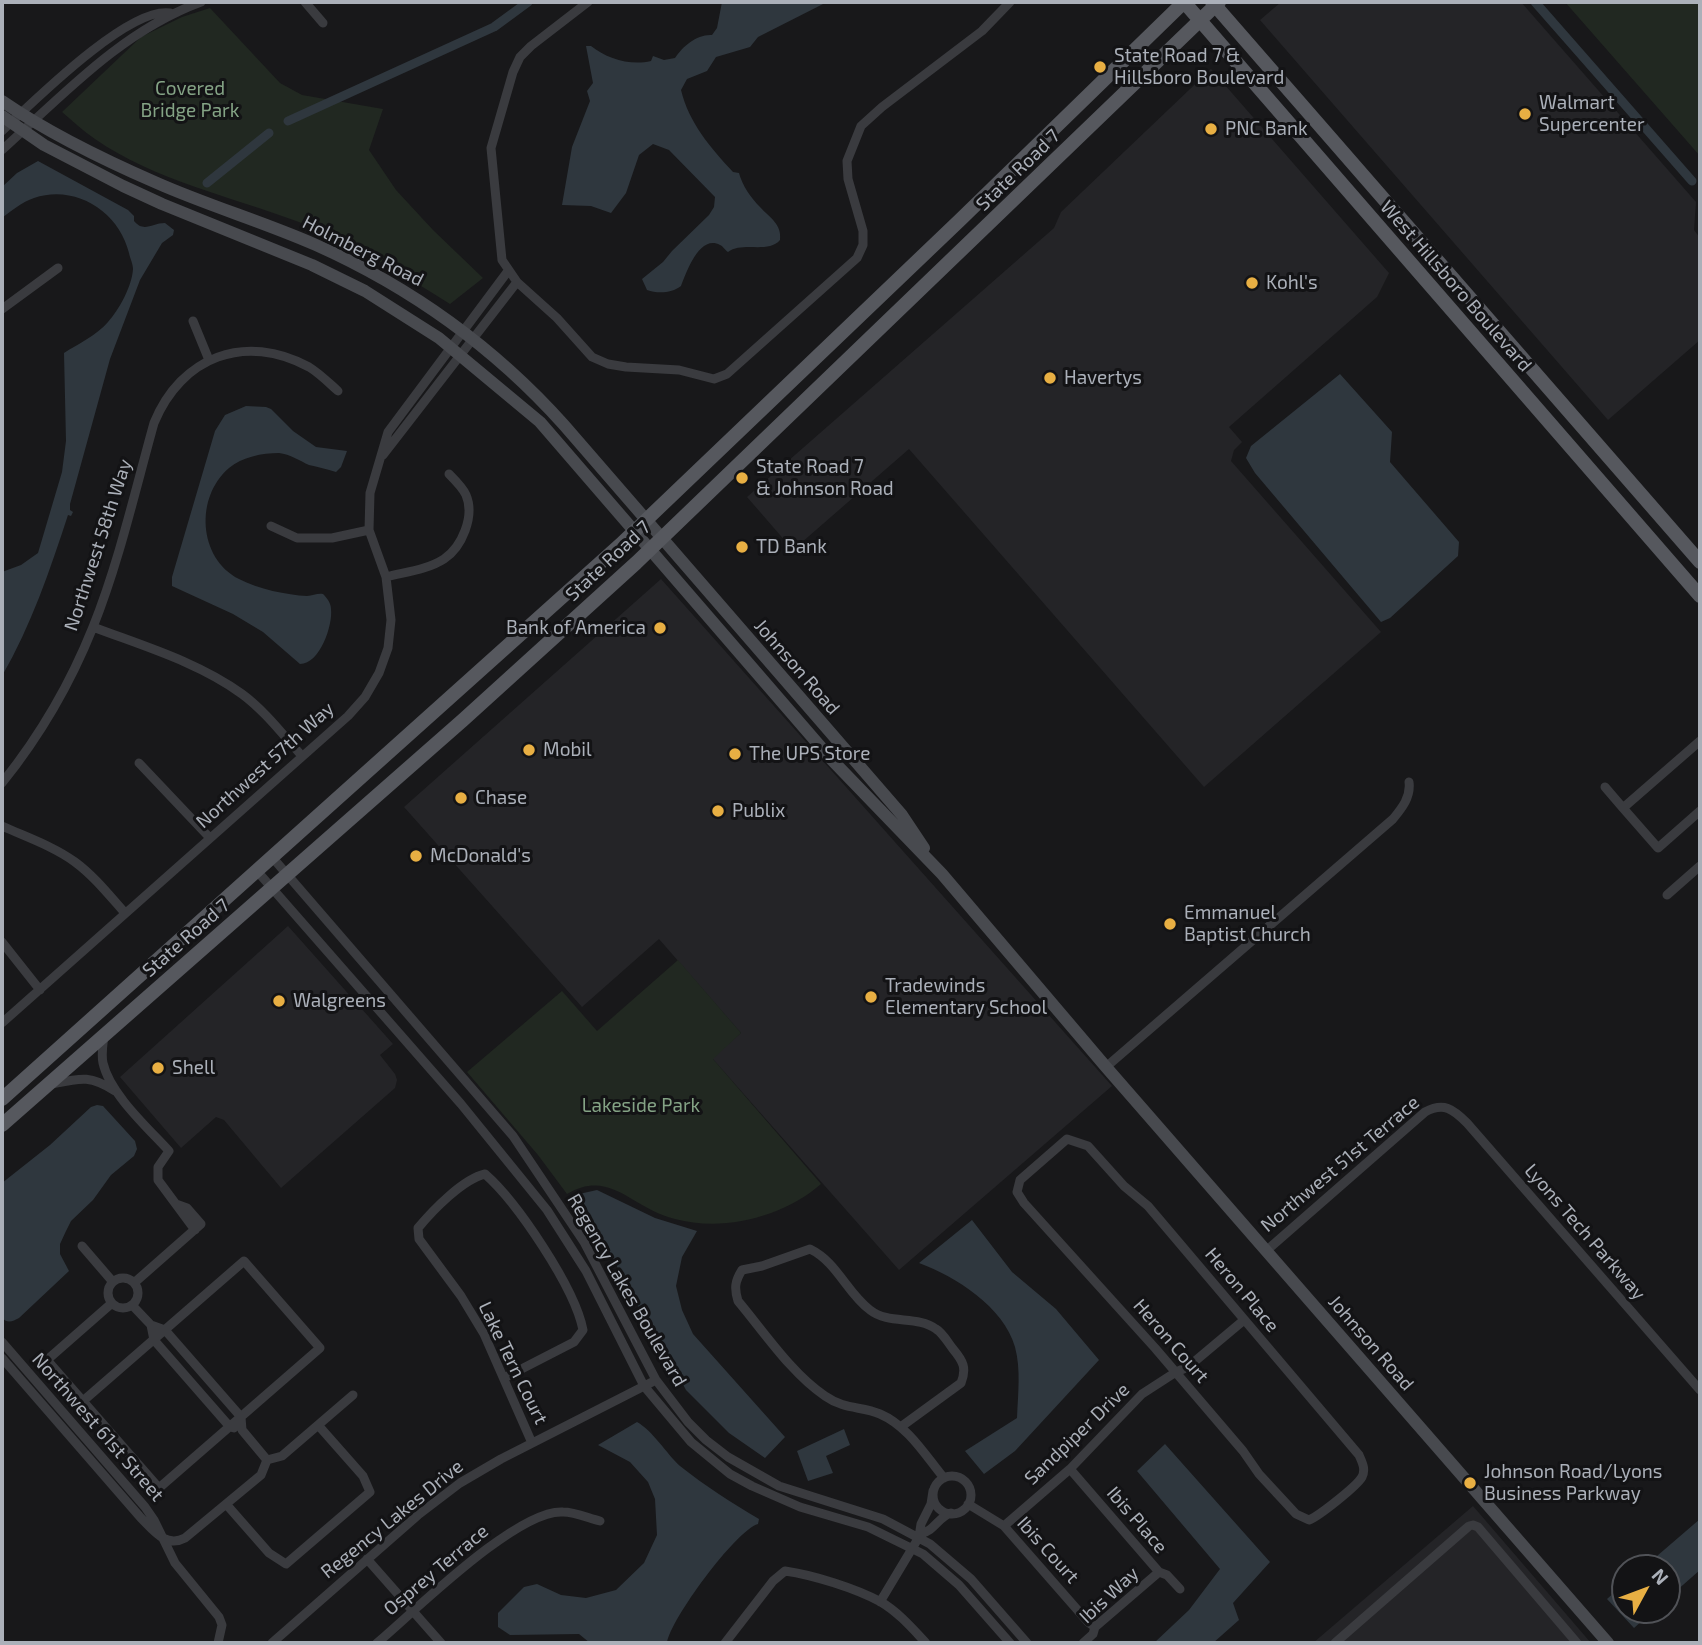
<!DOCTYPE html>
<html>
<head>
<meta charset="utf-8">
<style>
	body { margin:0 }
	#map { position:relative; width:1702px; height:1645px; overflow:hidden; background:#18181a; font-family:"Exo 2",sans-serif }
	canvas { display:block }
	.frame { position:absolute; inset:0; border:4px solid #abb0b9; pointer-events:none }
	.north { position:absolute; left:1611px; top:1554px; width:70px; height:70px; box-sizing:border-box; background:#131315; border:2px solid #505257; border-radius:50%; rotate:49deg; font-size:19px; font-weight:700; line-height:28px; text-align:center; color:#abb0b9 }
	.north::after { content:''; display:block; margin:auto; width:24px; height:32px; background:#e8af43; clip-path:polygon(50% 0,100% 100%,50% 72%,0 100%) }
</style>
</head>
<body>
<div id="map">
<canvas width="1702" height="1645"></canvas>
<div class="frame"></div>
<div class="north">N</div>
</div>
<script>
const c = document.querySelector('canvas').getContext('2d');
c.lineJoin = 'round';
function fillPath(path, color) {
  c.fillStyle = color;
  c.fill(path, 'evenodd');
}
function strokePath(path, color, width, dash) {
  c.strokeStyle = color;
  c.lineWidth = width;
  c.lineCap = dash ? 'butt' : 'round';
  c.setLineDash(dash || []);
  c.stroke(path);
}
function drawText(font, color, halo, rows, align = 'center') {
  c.font = font + ' "Exo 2",sans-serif';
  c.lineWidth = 6;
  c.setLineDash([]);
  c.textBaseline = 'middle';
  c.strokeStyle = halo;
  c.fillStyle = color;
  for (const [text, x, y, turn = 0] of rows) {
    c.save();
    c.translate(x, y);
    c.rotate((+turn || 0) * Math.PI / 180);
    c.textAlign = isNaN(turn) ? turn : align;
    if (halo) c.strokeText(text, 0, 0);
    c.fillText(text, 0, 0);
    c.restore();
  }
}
const built = new Path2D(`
	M1281,2H1521L1696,202L1694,230L1700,238V340L1608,420L1260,20Z
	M1211,69L1389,273L1377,297L1229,427L1242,442L1234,450L1231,461L1381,632L1204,787L909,449L793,550L747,497L1054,228L1061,212Z
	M661,579L1112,1086L899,1270L712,1058L741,1033L659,939L582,1007L404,807Z
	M288,926L393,1044L380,1055L395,1074L397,1080L395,1088L281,1188L224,1120L216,1117L181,1148L120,1077Z
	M1473,1506L1591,1643H1313Z`);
const green = new Path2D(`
	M1565,2H1700V156Z
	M210,8L280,83L302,95L383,109L369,150L396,190L433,230L483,278L450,304C401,273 353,244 299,222C232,197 154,180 95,139C83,131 73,121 62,112L141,37L182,17Z
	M678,960L741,1033L713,1059L821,1184C783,1217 724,1232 675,1219C632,1209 611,1168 567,1194L538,1155L467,1072L562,991L597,1031Z`);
const water = new Path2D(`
	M722,2H827L758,37L750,47L716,57L707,71L687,79L681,90C689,123 710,147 733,172L739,173C742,185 751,198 760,207C770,218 782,224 780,240C768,254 743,241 728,252C725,250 723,246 720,245C699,234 686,274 681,286C672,293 658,294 647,290L642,279L663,262L672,251L709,215L714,207L715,197L669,150L653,144L639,155L626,193L611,213L591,206L562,205L572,147L590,101L587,91L593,83L586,46H591C607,59 631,66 651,61L653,56L664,60L675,58C683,46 697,34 712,35L717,28Z
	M38,161L128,210L134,216V221C144,233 152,223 165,223L174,230L173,235L162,243L140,280L110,359L70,504V510L73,512L71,516L68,515C50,570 31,626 2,676V572L21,565L38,553L62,472L66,441L64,353C78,344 97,335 108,322C119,310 132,286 133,269C133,264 130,258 129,253C119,212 76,184 34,198C22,202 11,211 2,218V187L17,173Z
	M1340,374L1392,432L1390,462L1459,542L1458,556L1390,618L1381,622L1255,473L1246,458L1251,446Z
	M246,406L266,407L271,409L293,431L316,447L347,451L341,467L336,472C327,469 318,467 309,465C300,461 290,454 279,453C262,453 242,457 229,468C195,497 198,558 239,579C258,589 287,595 307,596C313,596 317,593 323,594C327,598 331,603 331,609C333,625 320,664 300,664L263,632L233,614L172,586V577L215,431L225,415Z
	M97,1105L103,1106L135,1141L137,1149L134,1156L111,1175L93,1200L71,1221L66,1231L60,1244V1254L69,1271L19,1318C13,1321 8,1324 2,1318V1183L50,1145L91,1107Z
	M597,1190L655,1218L697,1231L682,1257L676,1286L682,1310L693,1334L785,1437L765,1458L729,1433L686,1390L680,1379L673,1373L579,1194Z
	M972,1220L1012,1272L1056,1309L1099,1360L1015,1451L984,1474L965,1451L1017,1418C1018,1394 1021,1369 1015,1347C1004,1307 955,1276 919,1263Z
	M637,1422C653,1431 666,1453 680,1466C705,1486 732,1503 759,1519L758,1524C736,1530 670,1620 667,1643H590L579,1634L510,1635L498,1627V1613L524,1587L537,1584L561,1595L586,1598L616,1590L644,1563L657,1535L655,1499L648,1482L630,1462L598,1445Z
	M844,1429L850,1445L826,1456L833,1473L808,1481L797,1451Z
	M1165,1444L1270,1562L1233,1603L1239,1620L1213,1643H1154L1189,1610L1220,1569L1137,1471Z
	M1700,1519V1570L1667,1599V1568H1643Z
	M1625,1583V1610H1654L1634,1628L1607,1599Z`);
const canal = new Path2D(`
	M1535,2L1692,181
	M288,121L494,27L528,2
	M207,183L269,133`);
const street = new Path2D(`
	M305,2L323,23
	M588,2L531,46L520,57L513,72L491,148L502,260L517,282L557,318L592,357L608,364L626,367L679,370L714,379L727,374L857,258L863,245V231L848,179L847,161L861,126L882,107L982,31L1010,2
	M2,131C33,102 129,6 170,13
	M2,150C64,94 122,31 201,2
	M2,309L58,268
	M193,321L209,360
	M383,455L517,282
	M271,526L297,538H332L369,530
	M386,577C405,572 427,570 444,559C462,547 475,516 466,495C463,488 455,480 449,474
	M93,627C143,646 198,662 242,694C265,711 283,735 302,756
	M1700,741L1623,808L1658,848L1700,811
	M139,763L210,838
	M2,783C39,737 71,682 93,627C119,562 135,491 154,423C181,357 245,332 309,367C319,373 329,383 338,391
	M1605,787L1623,808
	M2,826C26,837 53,846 75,862C94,876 109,895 125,913
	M272,857L513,1136L584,1242L656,1380L688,1422L706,1440L728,1457L779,1486L883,1519L930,1544L971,1579L1027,1643
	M257,871L461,1104L547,1210L586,1271L644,1386L691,1442L730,1474L752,1486L800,1507L868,1527L923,1554L959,1585L1010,1643
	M1667,895L1700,866
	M2,942L40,990
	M2,1023L348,716L365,697L379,673L388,648L391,620L386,577L369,530L370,493L388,432L508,271
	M104,1035C103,1044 101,1054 103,1063C110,1094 148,1128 169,1151L158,1167V1180L195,1230
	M1106,1067L1393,819C1402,808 1411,797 1409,782
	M52,1084C81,1078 90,1075 115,1091
	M1067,1139L1088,1146L1124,1186L1148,1206L1359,1455C1362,1462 1366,1469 1362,1477C1357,1486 1319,1516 1309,1520L1296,1514L1259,1474L1243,1451L1155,1348L1024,1203L1017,1192L1020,1180Z
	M82,1246L113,1282
	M1266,1251L1425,1112C1444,1102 1453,1109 1467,1123L1700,1390
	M108 1293a15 15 0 1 1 30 0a15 15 0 1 1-30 0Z
	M134,1283L201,1224L187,1208L176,1204
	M132,1305L151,1325L154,1340L230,1427L234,1428
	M2,1342L145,1507L154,1520L175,1563L219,1617L222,1625L218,1643
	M2,1358L141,1518C154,1531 166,1548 185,1538L261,1475L267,1460L242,1430L241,1417L165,1330L151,1325
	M504,1378L574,1342L583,1330C575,1288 517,1202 485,1174C463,1179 433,1210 418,1228L419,1239L461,1296L484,1334L532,1443
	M83,1401L244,1261L320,1348L159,1488L47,1360L112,1303
	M902,1426L961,1383C967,1368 963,1361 953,1349C948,1343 943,1333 936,1329C917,1315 889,1325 870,1310C847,1293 837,1262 810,1249L762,1266L742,1270C735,1281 734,1288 738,1301C764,1332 792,1374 825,1396C845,1410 861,1406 880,1414C908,1426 925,1455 944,1478
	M267,1460L282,1456L353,1395
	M1070,1469L1159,1572L1167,1575L1180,1589
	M933 1495a19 19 0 1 1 38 0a19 19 0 1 1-38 0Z
	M226,1504L269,1553L286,1564L370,1492L363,1476L318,1425
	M968,1504L1004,1526L1088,1622L1095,1627
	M1004,1526L1070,1469L1142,1394L1176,1372L1188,1367L1244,1320
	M920,1534C935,1531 938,1517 951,1513
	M367,1559L441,1643
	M880,1602L919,1537L921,1524L931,1504L933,1491
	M272,1643L418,1515L460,1483L501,1459L656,1380
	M377,1643C414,1612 517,1509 563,1512C575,1512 588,1518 600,1521
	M725,1643L773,1581L785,1571C813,1575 855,1588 881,1602C898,1612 912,1628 926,1643
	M1083,1643L1093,1634L1095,1627L1159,1572
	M1335,1643L1469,1526L1473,1525L1478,1527L1577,1643`);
const secondary = new Path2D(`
	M2,101C50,134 104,160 157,183C209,206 264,222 316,245C410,287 495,348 564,425L902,815L924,848
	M2,116L44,145L123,186L162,204L312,265L365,291L439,338L540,422L832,760L942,874L1106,1067L1608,1643`);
const primary = new Path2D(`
	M1184,2L1700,596
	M1212,2L1700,562
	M2,1099L620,545L960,220L1184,2
	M2,1125L463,720L636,563L1219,2`);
const markers = [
	[1100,67,7,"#e8af43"],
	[1525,114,7,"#e8af43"],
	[1211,129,7,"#e8af43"],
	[1252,283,7,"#e8af43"],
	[1050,378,7,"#e8af43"],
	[742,478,7,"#e8af43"],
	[742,547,7,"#e8af43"],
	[660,628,7,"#e8af43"],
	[529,750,7,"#e8af43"],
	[735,754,7,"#e8af43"],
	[461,798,7,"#e8af43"],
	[718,811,7,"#e8af43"],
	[416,856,7,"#e8af43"],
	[1170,924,7,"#e8af43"],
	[871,997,7,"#e8af43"],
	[279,1001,7,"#e8af43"],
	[158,1068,7,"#e8af43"],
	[1470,1483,7,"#e8af43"]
];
const poiNames = [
	["State Road 7 &",1114,56],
	["Hillsboro Boulevard",1114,78],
	["Walmart",1539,103],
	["Supercenter",1539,125],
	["PNC Bank",1225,129],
	["Kohl's",1266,283],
	["Havertys",1064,378],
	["State Road 7",756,467],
	["& Johnson Road",756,489],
	["TD Bank",756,547],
	["Bank of America",646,628,"right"],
	["Mobil",543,750],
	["The UPS Store",749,754],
	["Chase",475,798],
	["Publix",732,811],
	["McDonald's",430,856],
	["Emmanuel",1184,913],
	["Baptist Church",1184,935],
	["Tradewinds",885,986],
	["Elementary School",885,1008],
	["Walgreens",293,1001],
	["Shell",172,1068],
	["Johnson Road/Lyons",1484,1472],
	["Business Parkway",1484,1494]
];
const parkNames = [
	["Covered",190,89],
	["Bridge Park",190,111],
	["Lakeside Park",641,1106]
];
const streetNames = [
	["State Road 7",1018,170,-44],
	["Holmberg Road",363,251,27],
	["West Hillsboro Boulevard",1456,286,49],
	["Northwest 58th Way",98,545,-72],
	["State Road 7",608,561,-43],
	["Johnson Road",797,667,49],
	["Northwest 57th Way",265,765,-42],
	["State Road 7",186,938,-41],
	["Northwest 51st Terrace",1340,1164,-40],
	["Lyons Tech Parkway",1585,1232,49],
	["Regency Lakes Boulevard",627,1290,60],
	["Heron Place",1242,1290,50],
	["Heron Court",1171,1341,49],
	["Johnson Road",1371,1343,49],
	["Lake Tern Court",513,1363,64],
	["Northwest 61st Street",98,1427,49],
	["Sandpiper Drive",1077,1434,-44],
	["Regency Lakes Drive",392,1519,-39],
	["Ibis Place",1137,1520,49],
	["Ibis Court",1048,1550,48],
	["Osprey Terrace",436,1570,-40],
	["Ibis Way",1109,1595,-43]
];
fillPath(built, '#242427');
fillPath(green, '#212821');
fillPath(water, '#2f373e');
strokePath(canal, '#2f373e', 9);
strokePath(street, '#3a3b3f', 9);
strokePath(secondary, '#484a4f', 12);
strokePath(primary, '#56585e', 14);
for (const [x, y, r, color] of markers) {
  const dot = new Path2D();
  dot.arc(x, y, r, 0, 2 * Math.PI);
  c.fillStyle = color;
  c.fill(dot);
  strokePath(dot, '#131315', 2.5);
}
drawText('19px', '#abb0b9', '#131315', poiNames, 'left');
drawText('19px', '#84a385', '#131315', parkNames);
drawText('19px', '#abb0b9', '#131315', streetNames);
</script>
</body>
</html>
